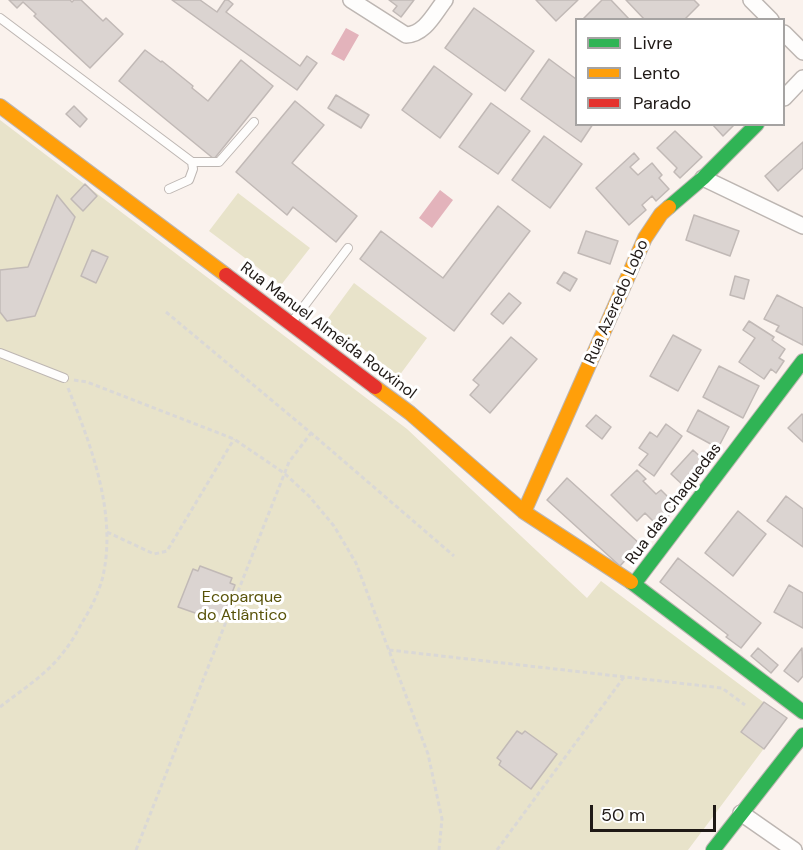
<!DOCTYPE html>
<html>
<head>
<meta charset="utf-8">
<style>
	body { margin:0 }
	#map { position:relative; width:803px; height:850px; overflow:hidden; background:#faf2ed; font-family:"DM Sans",sans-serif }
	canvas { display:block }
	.legend { position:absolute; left:575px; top:18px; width:210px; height:108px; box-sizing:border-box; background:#fff; border:2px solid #a5a3a2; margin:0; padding:8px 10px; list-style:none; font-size:18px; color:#1f1916 }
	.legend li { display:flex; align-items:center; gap:12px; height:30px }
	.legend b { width:30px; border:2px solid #a5a3a2 }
	.scale { position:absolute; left:590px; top:805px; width:126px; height:27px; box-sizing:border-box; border:3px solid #1f1916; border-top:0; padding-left:8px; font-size:18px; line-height:21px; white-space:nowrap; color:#1f1916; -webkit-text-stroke:4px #fff; paint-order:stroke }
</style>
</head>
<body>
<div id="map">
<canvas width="803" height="850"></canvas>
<ul class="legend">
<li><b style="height:8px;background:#30b455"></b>Livre</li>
<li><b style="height:8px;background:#ff9f0a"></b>Lento</li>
<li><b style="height:8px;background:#e5322d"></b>Parado</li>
</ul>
<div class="scale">50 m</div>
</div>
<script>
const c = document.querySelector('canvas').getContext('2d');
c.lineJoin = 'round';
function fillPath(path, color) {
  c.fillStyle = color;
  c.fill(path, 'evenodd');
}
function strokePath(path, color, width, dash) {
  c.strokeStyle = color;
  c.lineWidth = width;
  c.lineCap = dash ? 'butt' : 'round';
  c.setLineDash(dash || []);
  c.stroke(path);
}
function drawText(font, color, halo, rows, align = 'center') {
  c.font = font + ' "DM Sans",sans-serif';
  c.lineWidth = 6;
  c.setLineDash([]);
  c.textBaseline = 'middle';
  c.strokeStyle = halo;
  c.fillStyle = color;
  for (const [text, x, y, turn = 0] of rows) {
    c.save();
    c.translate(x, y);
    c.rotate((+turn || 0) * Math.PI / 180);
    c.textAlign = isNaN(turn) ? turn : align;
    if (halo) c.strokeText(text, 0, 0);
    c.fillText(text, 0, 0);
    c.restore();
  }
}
const green = new Path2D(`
	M0,120L407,429L587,598L601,581L786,719L688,850H0Z
	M238,193L310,248L281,285L209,231Z
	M354,283L427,338L399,376L326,321Z`);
const water = new Path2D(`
	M346,28L359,35L344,61L331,54Z
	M440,190L453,200L432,228L419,218Z`);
const building = new Path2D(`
	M9,0H70L72,2L74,0H81L103,21L106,18L123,34L90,68L34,16L36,14L23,2L17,8Z
	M172,0H200L217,12L225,0H228L233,4L226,12L300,66L307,56L317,63L297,90Z
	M389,0H414L401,17L393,11L397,6Z
	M536,0H578L556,21Z
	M602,0H611L630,20H582Z
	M626,0H694L699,5L684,20H645Z
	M474,8L534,51L505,91L445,48Z
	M145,50L161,62L162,61L193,86L192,88L208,101L241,60L273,86L214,159L119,81Z
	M549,59L576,79V124H593L581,142L521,99Z
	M434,66L472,94L440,138L402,110Z
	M336,95L369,115L361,128L328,108Z
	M295,101L324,125L292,163L357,216L336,242L293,207L287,215L236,172Z
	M491,103L530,131L498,174L459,147Z
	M74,106L87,119L80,127L66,114Z
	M712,124H735L723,136Z
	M675,131L702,157L680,178L674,172L677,168L657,148Z
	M544,136L582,164L550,208L512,180Z
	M803,142V168L778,191L765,176Z
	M634,153L639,159L630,167L638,175L652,163L662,175L659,178L669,189L656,201L652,196L642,205L646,210L629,225L596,188Z
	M85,184L97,196L83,211L71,199Z
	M57,195L75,217L35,316L7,321L0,312V270L28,267Z
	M498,206L530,231L454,331L360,259L381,231L443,278Z
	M694,215L739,231L730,256L686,240Z
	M586,231L618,241L610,264L578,253Z
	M92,250L108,257L96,283L81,276Z
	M564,272L577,279L570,291L557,283Z
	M735,276L749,280L744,299L730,295Z
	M509,293L521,303L503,324L491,314Z
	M777,295L803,308V345L776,331L779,326L764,319Z
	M749,321L774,337L772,340L785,349L779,358L784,361L776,373L771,369L764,379L739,362L755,338L743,330Z
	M673,335L701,350L678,391L650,376Z
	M511,337L537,359L490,413L470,395L479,385L473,380Z
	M719,366L759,386L743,418L703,397Z
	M698,410L729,427L718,448L687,431Z
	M802,414L803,415V442L788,428Z
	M596,415L611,427L602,439L586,426Z
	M666,424L682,436L654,476L639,465L648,454L639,448L650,432L657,437Z
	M693,450L707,463L685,487L671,474Z
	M637,470L646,479L643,481L656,494L661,490L678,507L658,526L645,513L637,521L611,495Z
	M567,478L640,544L620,566L547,500Z
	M786,496L803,509V547L767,521Z
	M738,511L766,534L733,576L705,553Z
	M678,558L761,623L741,648L726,637L728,635L660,582Z
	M200,566L232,578L230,583L235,585L221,622L178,607L193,569L198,571Z
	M789,585L803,593V628L774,612Z
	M758,648L778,665L771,673L751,656Z
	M802,648L803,676L798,682L784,671Z
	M764,702L787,718L764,749L741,732Z
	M517,731L522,734L525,731L557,754L531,789L499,765L501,761L497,758Z`);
const path = new Path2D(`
	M166,312L311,433L454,556
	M74,380L87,382L234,439L284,473L309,496L334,526L356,563L428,754L442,819L439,850
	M107,532L154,554L167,551L234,439
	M389,650L722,688L745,705
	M0,707C19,692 41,678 57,660C66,650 74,638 80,626C90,610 99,593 103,576C117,513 91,445 68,388
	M136,850L289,462L311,433
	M497,850L624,677`);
const lane = new Path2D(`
	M0,18L192,162L193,169L189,180L169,189
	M192,162H219L254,122
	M292,322L348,248
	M0,353L64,378`);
const street = new Path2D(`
	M351,0L406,35C425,34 434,14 445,0
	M751,0L771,20
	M784,33L803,52
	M784,98L803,78
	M703,178L803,226
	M741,813L794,850`);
const fast = new Path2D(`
	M669,207L703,178L757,124
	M631,582L803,712
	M634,584L803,361
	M713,850L803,735`);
const slow = new Path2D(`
	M0,106L226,275
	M375,387L410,413L524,512L631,582
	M524,512L645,238L661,214L669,207`);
const jam = new Path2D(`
	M226,275L375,387`);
const streetNames = [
	["Rua Azeredo Lobo",617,302,-66],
	["Rua Manuel Almeida Rouxinol",328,331,37],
	["Rua das Chaquedas",674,504,-53]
];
const parkNames = [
	["Ecoparque",242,598],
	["do Atlântico",242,616]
];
fillPath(green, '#e8e3ca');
fillPath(water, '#e3b3bb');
fillPath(building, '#dbd4d1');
strokePath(building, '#c1b9b6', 1.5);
strokePath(lane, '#bdb6b2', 10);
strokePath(street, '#bdb6b2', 18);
strokePath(fast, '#bdb6b2', 16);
strokePath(slow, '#bdb6b2', 16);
strokePath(jam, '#bdb6b2', 16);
strokePath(path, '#dad8d6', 3, [4.5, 3]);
strokePath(lane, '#fefdfc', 8);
strokePath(street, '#fefdfc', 15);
strokePath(fast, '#30b455', 14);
strokePath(slow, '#ff9f0a', 14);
strokePath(jam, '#e5322d', 14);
drawText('16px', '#1f1916', '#fff', streetNames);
drawText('16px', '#585208', '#fff', parkNames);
</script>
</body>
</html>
